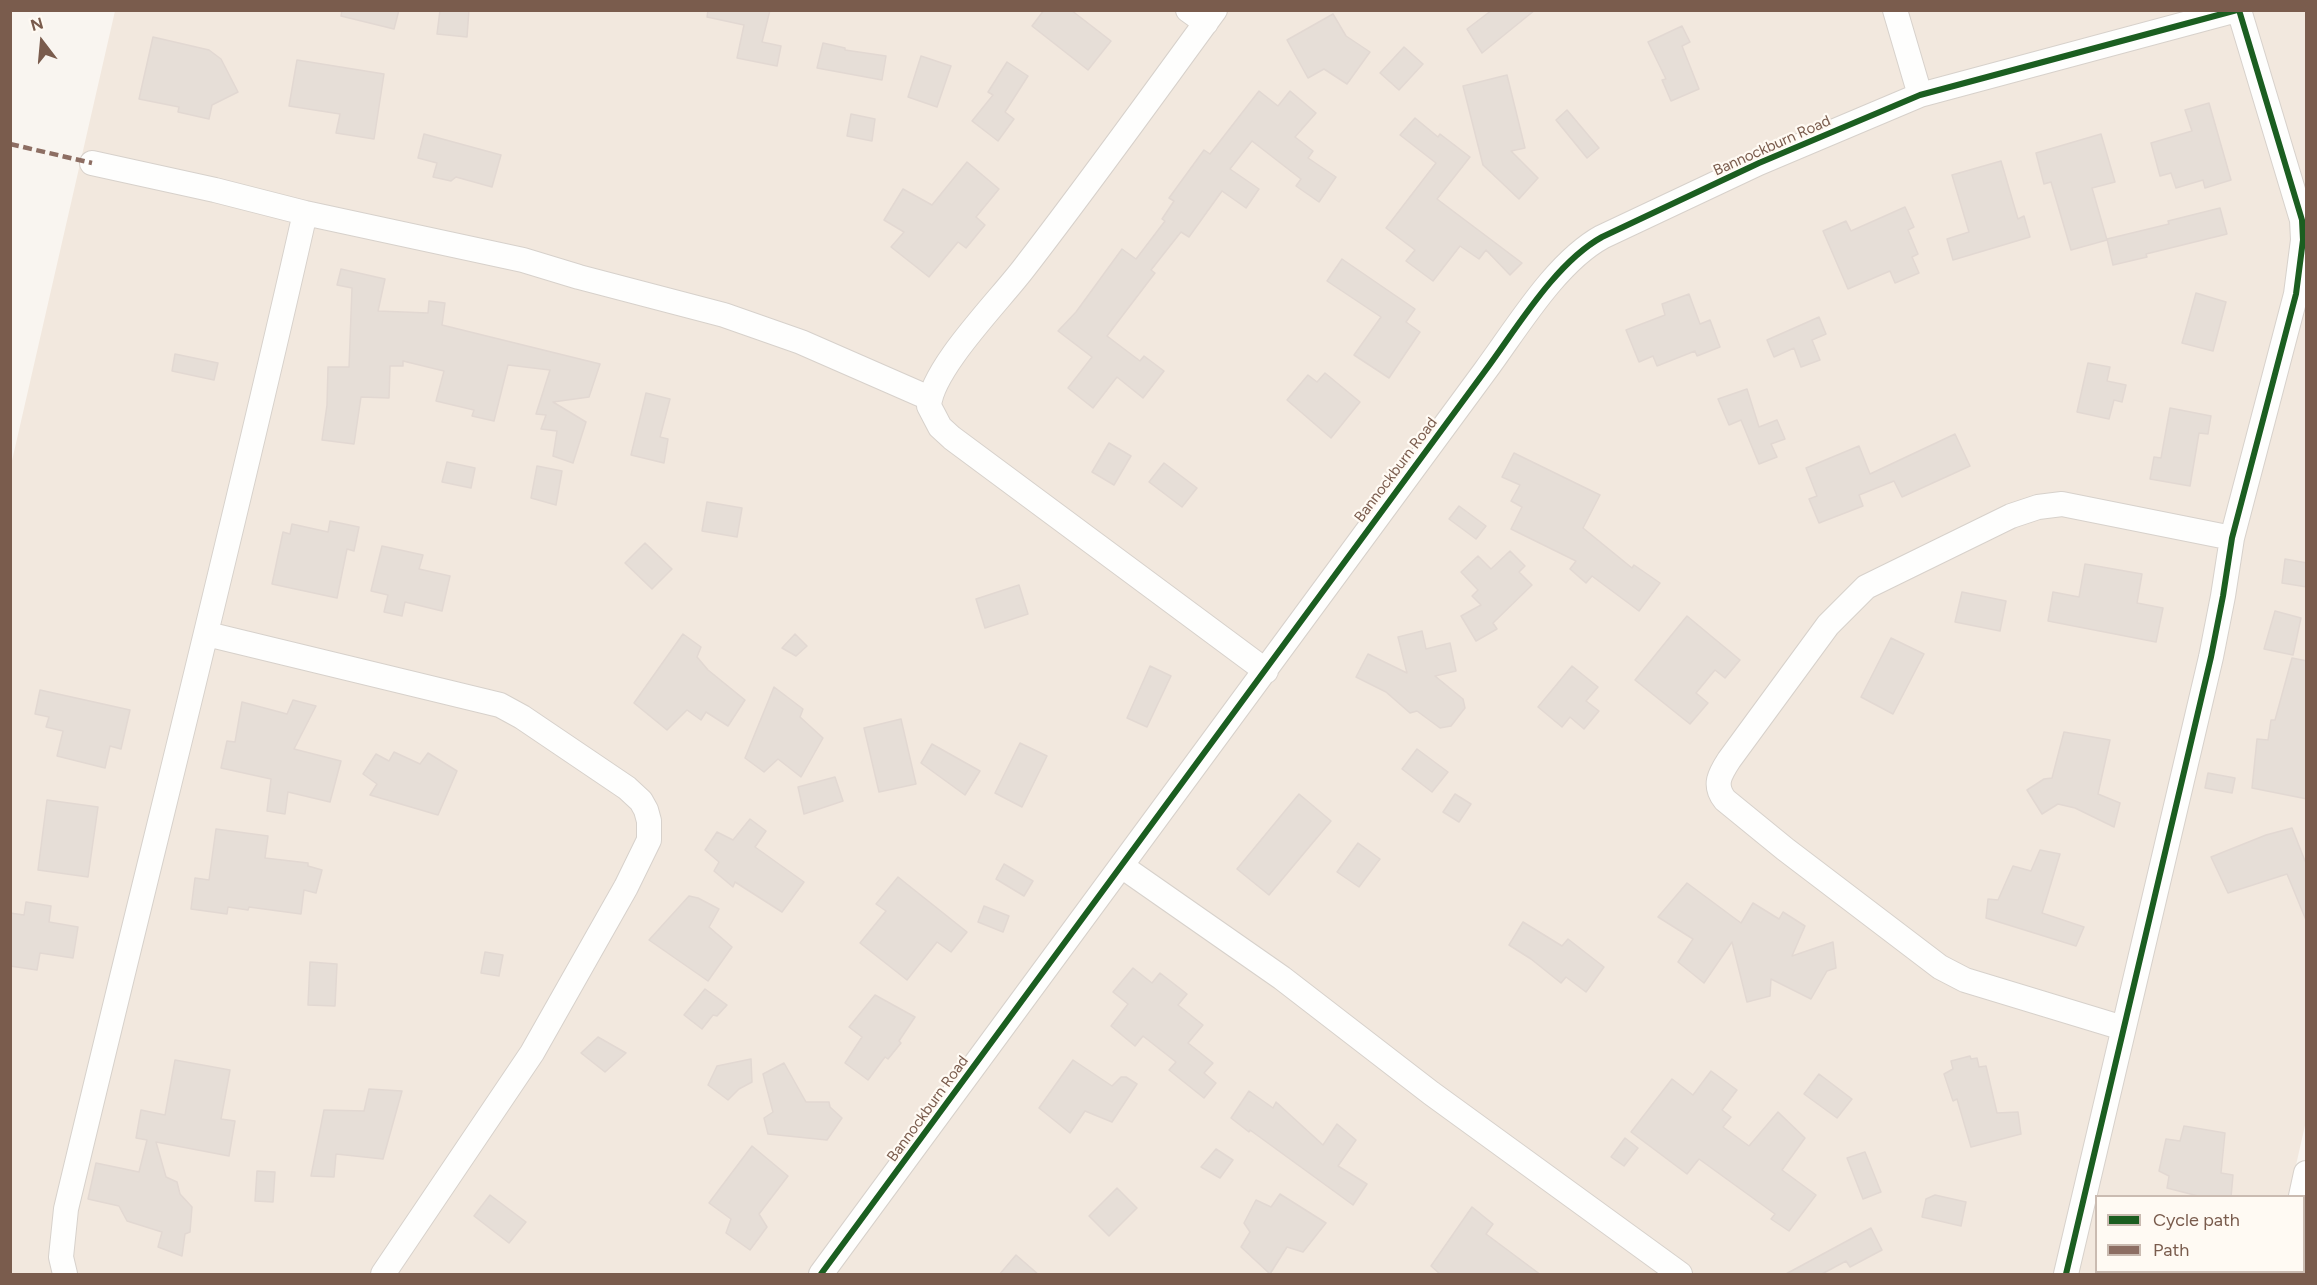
<!DOCTYPE html>
<html>
<head>
<meta charset="utf-8">
<style>
	body { margin:0 }
	#map { position:relative; width:2317px; height:1285px; overflow:hidden; background:#f9f5f0; font-family:Figtree,sans-serif }
	canvas { display:block }
	.frame { position:absolute; inset:0; border:12px solid #7a5c4d; pointer-events:none }
	.legend { position:absolute; left:2095px; top:1195px; width:210px; height:78px; box-sizing:border-box; background:#fffaf3; border:2px solid #cabbb1; margin:0; padding:8px 10px; list-style:none; font-size:18px; color:#7a5c4d }
	.legend li { display:flex; align-items:center; gap:12px; height:30px }
	.legend b { width:30px; border:2px solid #cabbb1 }
	.north { position:absolute; left:12px; top:12px; width:60px; height:60px; -webkit-text-stroke:4px #fffaf3; paint-order:stroke; rotate:344deg; font-size:16px; font-weight:700; line-height:24px; text-align:center; color:#7a5c4d }
	.north::after { content:''; display:block; margin:auto; width:21px; height:27px; background:#7a5c4d; clip-path:polygon(50% 0,100% 100%,50% 72%,0 100%) }
</style>
</head>
<body>
<div id="map">
<canvas width="2317" height="1285"></canvas>
<div class="frame"></div>
<ul class="legend">
<li><b style="height:8px;background:#1b5e20"></b>Cycle path</li>
<li><b style="height:8px;background:#8d6e63"></b>Path</li>
</ul>
<div class="north">N</div>
</div>
<script>
const c = document.querySelector('canvas').getContext('2d');
c.lineJoin = 'round';
function fillPath(path, color) {
  c.fillStyle = color;
  c.fill(path, 'evenodd');
}
function strokePath(path, color, width, dash) {
  c.strokeStyle = color;
  c.lineWidth = width;
  c.lineCap = dash ? 'butt' : 'round';
  c.setLineDash(dash || []);
  c.stroke(path);
}
function drawText(font, color, halo, rows, align = 'center') {
  c.font = font + ' Figtree,sans-serif';
  c.lineWidth = 4.5;
  c.setLineDash([]);
  c.textBaseline = 'middle';
  c.strokeStyle = halo;
  c.fillStyle = color;
  for (const [text, x, y, turn = 0] of rows) {
    c.save();
    c.translate(x, y);
    c.rotate((+turn || 0) * Math.PI / 180);
    c.textAlign = isNaN(turn) ? turn : align;
    if (halo) c.strokeText(text, 0, 0);
    c.fillText(text, 0, 0);
    c.restore();
  }
}
const residential = new Path2D(`
	M115,11H2306V1121L2289,1196H2096V1272H2271V1274H11V465Z`);
const building = new Path2D(`
	M342,10H399L394,29L341,16Z
	M440,10H469L467,37L437,34Z
	M708,10H770L762,42L781,46L777,66L737,58L744,25L707,17Z
	M1044,10H1071L1111,41L1088,70L1032,26Z
	M1492,10H1535L1482,53L1467,29Z
	M1333,14L1346,36L1370,52L1347,84L1324,69L1308,78L1287,40Z
	M1682,26L1690,42L1682,46L1699,89L1671,101L1662,80L1666,79L1648,42Z
	M153,37L209,50L221,59L238,92L212,105L209,119L178,112L179,107L139,99Z
	M823,43L845,48V50L886,56L882,80L817,68Z
	M1404,47L1423,64L1399,90L1380,73Z
	M921,56L951,66L937,107L908,97Z
	M297,60L384,74L374,139L336,133L340,114L289,106Z
	M1007,62L1028,76L1005,112L1014,119L998,141L972,121L993,95L988,92Z
	M1507,75L1525,148L1511,151L1538,178L1519,199L1483,165L1463,86Z
	M1259,91L1278,106L1290,91L1316,113L1295,137L1313,151L1308,158L1336,177L1319,202L1296,186L1301,179L1252,141L1230,169L1259,189L1246,208L1222,191L1189,237L1181,232L1151,270L1155,273L1107,336L1140,361L1144,356L1164,371L1143,398L1117,377L1093,408L1068,388L1092,357L1058,331L1076,312L1122,249L1136,259L1165,221L1162,219L1174,201L1169,198L1204,150L1210,154Z
	M2209,103L2231,180L2205,188L2203,180L2176,188L2171,173L2160,176L2151,143L2192,131L2185,110Z
	M1567,110L1599,148L1587,158L1556,120Z
	M851,114L875,119L872,141L847,136Z
	M1415,118L1438,137L1440,134L1470,157L1437,199L1522,263L1510,275L1486,250L1479,259L1460,246L1433,281L1406,261L1415,250L1386,228L1436,163L1400,135Z
	M424,134L501,155L492,187L456,177L451,181L433,177L437,163L418,158Z
	M2101,134L2115,182L2092,188L2107,240L2071,250L2051,182L2044,184L2036,153Z
	M2001,161L2018,219L2024,216L2030,237L1953,260L1947,239L1969,232L1952,175Z
	M967,162L999,189L976,217L985,225L966,248L958,242L929,277L891,247L904,232L884,220L903,189L932,205Z
	M1905,207L1914,227L1908,230L1918,254L1912,257L1919,273L1895,283L1890,271L1848,289L1823,231L1846,221L1851,231Z
	M2220,208L2227,234L2146,254L2147,257L2113,265L2107,239L2169,224L2168,221Z
	M1342,259L1415,309L1406,322L1420,332L1389,378L1354,355L1381,317L1327,281Z
	M341,269L385,279L378,311L428,313L429,301L445,303L442,325L600,364L589,397L553,402L586,422L573,463L553,456L557,431L541,429L546,415L536,414L550,370L508,365L494,421L472,416L474,410L436,401L444,371L403,361V366H390L389,398L361,397L354,444L322,440L327,405L328,367H349L352,288L337,285Z
	M2196,293L2226,302L2213,351L2182,343Z
	M1689,294L1700,324L1710,320L1720,347L1697,356L1695,351L1657,366L1653,356L1639,362L1626,330L1665,315L1662,304Z
	M1819,317L1826,334L1812,340L1820,360L1801,367L1794,348L1774,357L1767,340Z
	M175,354L218,363L214,380L172,371Z
	M2088,363L2110,367L2107,381L2126,385L2122,402L2114,400L2109,419L2077,412Z
	M1325,373L1360,402L1331,438L1287,400L1308,375L1317,382Z
	M1747,389L1759,427L1777,420L1785,439L1771,444L1777,457L1759,464L1741,420L1729,425L1718,399Z
	M646,393L670,399L660,437L668,439L664,463L631,455Z
	M2170,408L2211,416L2208,434L2199,433L2190,486L2150,479L2154,457L2161,458Z
	M1955,434L1970,466L1902,497L1894,481L1859,495L1863,506L1819,523L1809,499L1817,496L1806,468L1859,446L1870,474Z
	M1109,443L1131,456L1114,485L1092,472Z
	M1514,453L1600,495L1583,528L1632,568L1634,565L1660,583L1639,611L1592,576L1586,583L1570,569L1576,561L1511,529L1522,507L1511,501L1520,485L1502,477Z
	M447,462L475,468L471,488L442,482Z
	M1164,463L1197,488L1182,507L1149,482Z
	M537,466L562,471L556,505L531,498Z
	M707,502L742,508L737,537L702,531Z
	M1459,506L1486,526L1476,539L1449,519Z
	M330,521L359,527L354,551L347,549L337,598L272,584L283,532L290,534L292,524L328,532Z
	M645,543L672,569L652,589L625,563Z
	M382,546L423,555L419,569L450,576L442,611L405,602L402,616L384,612L388,595L371,591Z
	M1510,551L1525,566L1519,572L1532,585L1493,623L1497,629L1476,641L1461,616L1481,605L1472,596L1478,590L1461,572L1478,556L1491,569Z
	M2285,559L2307,563V587L2282,583Z
	M2085,564L2142,574L2137,603L2163,608L2156,642L2048,621L2053,592L2079,597Z
	M1019,585L1028,614L985,628L976,599Z
	M1962,592L2006,601L2000,631L1955,622Z
	M2275,611L2301,618L2293,655L2264,649Z
	M1687,616L1740,660L1725,678L1715,670L1696,693L1708,703L1690,724L1635,680Z
	M1422,631L1426,649L1450,643L1456,671L1435,676L1463,699L1465,708L1451,726L1440,728L1417,711L1410,713L1386,692L1356,677L1368,654L1407,673L1398,637Z
	M683,634L701,647L697,657L708,670L745,700L728,726L706,712L701,720L687,710L667,730L634,703Z
	M795,634L807,646L796,656L782,648Z
	M1891,638L1924,654L1893,714L1861,697Z
	M2292,658L2307,661V799L2252,788L2257,739L2268,740L2271,720H2275Z
	M1150,666L1171,676L1147,727L1127,718Z
	M1572,666L1598,687L1586,701L1599,711L1584,729L1570,717L1562,727L1538,707Z
	M774,687L803,709L800,717L823,738L801,777L778,759L764,772L745,758Z
	M40,690L130,710L121,749L110,746L105,768L57,756L63,731L46,727L49,717L35,714Z
	M293,700L316,706L294,749L341,761L330,802L288,792L285,814L267,811L271,779L221,768L227,741L235,742L242,702L287,714Z
	M901,719L916,784L879,792L864,728Z
	M2064,732L2110,740L2098,794L2120,803L2114,827L2075,808L2058,804L2042,814L2027,790L2044,779L2052,778Z
	M1020,743L1047,756L1022,807L995,793Z
	M932,744L980,771L965,795L921,763Z
	M1417,749L1448,772L1432,792L1402,769Z
	M394,752L420,764L428,753L457,771L438,815L370,795L377,784L363,774L376,754L389,761Z
	M2208,773L2235,778L2232,793L2205,788Z
	M835,777L843,801L804,814L798,787Z
	M1299,794L1331,821L1269,895L1237,869Z
	M1455,794L1471,804L1459,822L1443,812Z
	M47,800L98,807L88,877L38,870Z
	M750,819L766,831L755,847L804,882L782,912L735,882L733,887L714,871L719,862L705,850L717,832L733,840Z
	M2292,828L2307,866L2306,920L2287,874L2228,893L2211,857L2266,835Z
	M216,829L268,836L265,858L308,863V866L322,870L316,893L304,890L301,914L249,907L248,910L228,907L227,914L191,909L195,878L209,880Z
	M1358,843L1380,859L1359,887L1337,872Z
	M2040,850L2060,854L2042,913L2084,927L2076,946L1986,918L1988,899L1998,900L2013,866L2031,871Z
	M1004,864L1033,881L1024,896L996,879Z
	M898,877L967,932L951,952L937,942L907,980L860,943L886,911L876,904Z
	M1687,883L1741,923L1753,903L1779,919L1783,912L1805,926L1792,956L1833,942L1836,968L1827,971L1811,999L1771,979L1770,996L1747,1002L1732,942L1704,983L1678,962L1693,939L1658,917Z
	M689,896L698,898L719,909L709,927L732,947L708,981L649,940Z
	M26,902L51,906L49,922L78,927L73,958L40,953L37,970L10,966V913L24,915Z
	M984,906L1009,916L1003,932L978,922Z
	M1523,922L1562,946L1568,939L1604,967L1586,992L1566,977L1561,983L1531,959L1509,945Z
	M485,952L503,955L499,976L481,973Z
	M310,962L337,964L335,1006L308,1005Z
	M1133,968L1152,983L1160,973L1187,994L1178,1005L1203,1025L1188,1043L1213,1063L1204,1073L1216,1083L1204,1098L1169,1070L1176,1062L1143,1036L1135,1046L1111,1026L1128,1004L1113,992Z
	M705,989L727,1005L717,1016L713,1015L702,1029L684,1015Z
	M875,995L915,1017L899,1041L901,1043L888,1059L885,1057L868,1080L845,1063L862,1037L849,1027Z
	M598,1037L626,1053L605,1072L581,1053Z
	M1970,1056L1971,1059L1977,1058L1979,1067L1986,1066L1997,1113L2018,1112L2021,1134L1971,1147L1957,1099L1953,1101L1944,1074L1953,1069L1951,1061Z
	M751,1059L752,1082L739,1089L728,1100L708,1085L717,1066Z
	M175,1060L230,1070L221,1119L235,1121L229,1156L156,1142L166,1177L177,1182L180,1194L192,1207L190,1232L185,1234L182,1256L158,1247L162,1232L127,1221L119,1206L88,1199L96,1163L139,1172L147,1140L136,1138L141,1110L165,1115Z
	M1073,1060L1112,1086L1121,1077H1126L1137,1084L1112,1122L1085,1111L1070,1133L1039,1108Z
	M784,1063L806,1102H829L830,1107L842,1118L827,1140L768,1134L764,1118L773,1112L763,1074Z
	M1711,1071L1737,1090L1722,1110L1731,1117L1723,1127L1749,1146L1778,1112L1805,1138L1782,1170L1816,1195L1789,1231L1771,1219L1775,1214L1699,1159L1687,1174L1631,1132L1672,1079L1693,1095Z
	M1819,1074L1852,1099L1837,1118L1804,1094Z
	M369,1089L402,1091L383,1159L336,1154L334,1177L311,1176L324,1110L364,1111Z
	M1249,1091L1273,1108L1276,1102L1323,1145L1337,1124L1356,1140L1338,1166L1367,1184L1353,1205L1250,1130L1249,1132L1231,1118Z
	M2184,1126L2225,1133L2221,1173L2233,1175L2231,1197H2202L2167,1188L2169,1176L2159,1171L2166,1139L2180,1141Z
	M1625,1138L1638,1148L1624,1166L1611,1157Z
	M752,1146L788,1176L759,1214L767,1227L750,1250L726,1233L731,1219L709,1203Z
	M1216,1149L1233,1160L1220,1178L1201,1167Z
	M1865,1152L1881,1192L1863,1199L1847,1158Z
	M257,1171L275,1172L273,1202L255,1201Z
	M1117,1188L1137,1208L1109,1236L1089,1216Z
	M1280,1194L1326,1223L1303,1252L1287,1247L1270,1274L1241,1247L1250,1232L1244,1223L1256,1200L1271,1207Z
	M490,1195L526,1222L509,1243L474,1216Z
	M1935,1195L1966,1202L1961,1226L1922,1217L1926,1199Z
	M1472,1207L1493,1224L1486,1234L1541,1275H1441L1431,1266Z
	M1871,1228L1882,1250L1850,1267L1846,1261L1820,1275H1784Z
	M1016,1255L1039,1275H999Z`);
const minor = new Path2D(`
	M1188,10L1206,23
	M1215,10C1152,96 1089,184 1024,268C999,301 932,368 929,406L940,427L952,438L1266,671
	M1895,10L1920,95
	M92,163L215,190L305,213L523,260L579,277L724,315L801,342L929,398
	M207,634L500,705L522,717L627,788L641,801L646,810L649,821V840L626,887L532,1053L383,1274
	M1123,867L1282,978L1431,1093L1680,1274
	M2123,1028L1965,980L1940,967L1785,849L1725,800C1713,785 1720,774 1729,760L1828,625L1866,587L2011,516L2038,507L2062,504L2232,538
	M2301,1196L2306,1173
	M65,1274L61,1257L66,1209C145,877 230,546 305,213
	M821,1274L1485,371C1517,328 1555,263 1602,237L1759,163L1920,95L2237,10
	M2066,1274L2211,657L2223,596L2232,538L2296,294L2303,240L2302,220L2239,10
	M2283,1274L2284,1272`);
const quiet = new Path2D(`
	M10,144L92,163`);
const cycleway = new Path2D(`
	M821,1274L1485,371C1517,328 1555,263 1602,237L1759,163L1920,95L2237,10
	M2066,1274L2211,657L2223,596L2232,538L2296,294L2303,240L2302,220L2239,10`);
const streetNames = [
	["Bannockburn Road",1772,146,-24],
	["Bannockburn Road",1396,470,-53],
	["Bannockburn Road",928,1109,-54]
];
fillPath(residential, '#f2e8de');
fillPath(building, '#e6ded7');
strokePath(building, '#e2d8d2', 1.5);
strokePath(minor, '#d7d1cb', 26);
strokePath(minor, '#fefefd', 24);
strokePath(quiet, '#8d6e63', 4.5, [9, 4.5]);
strokePath(cycleway, '#1b5e20', 6);
drawText('15px', '#7a5c4d', '#fffaf3', streetNames);
</script>
</body>
</html>
